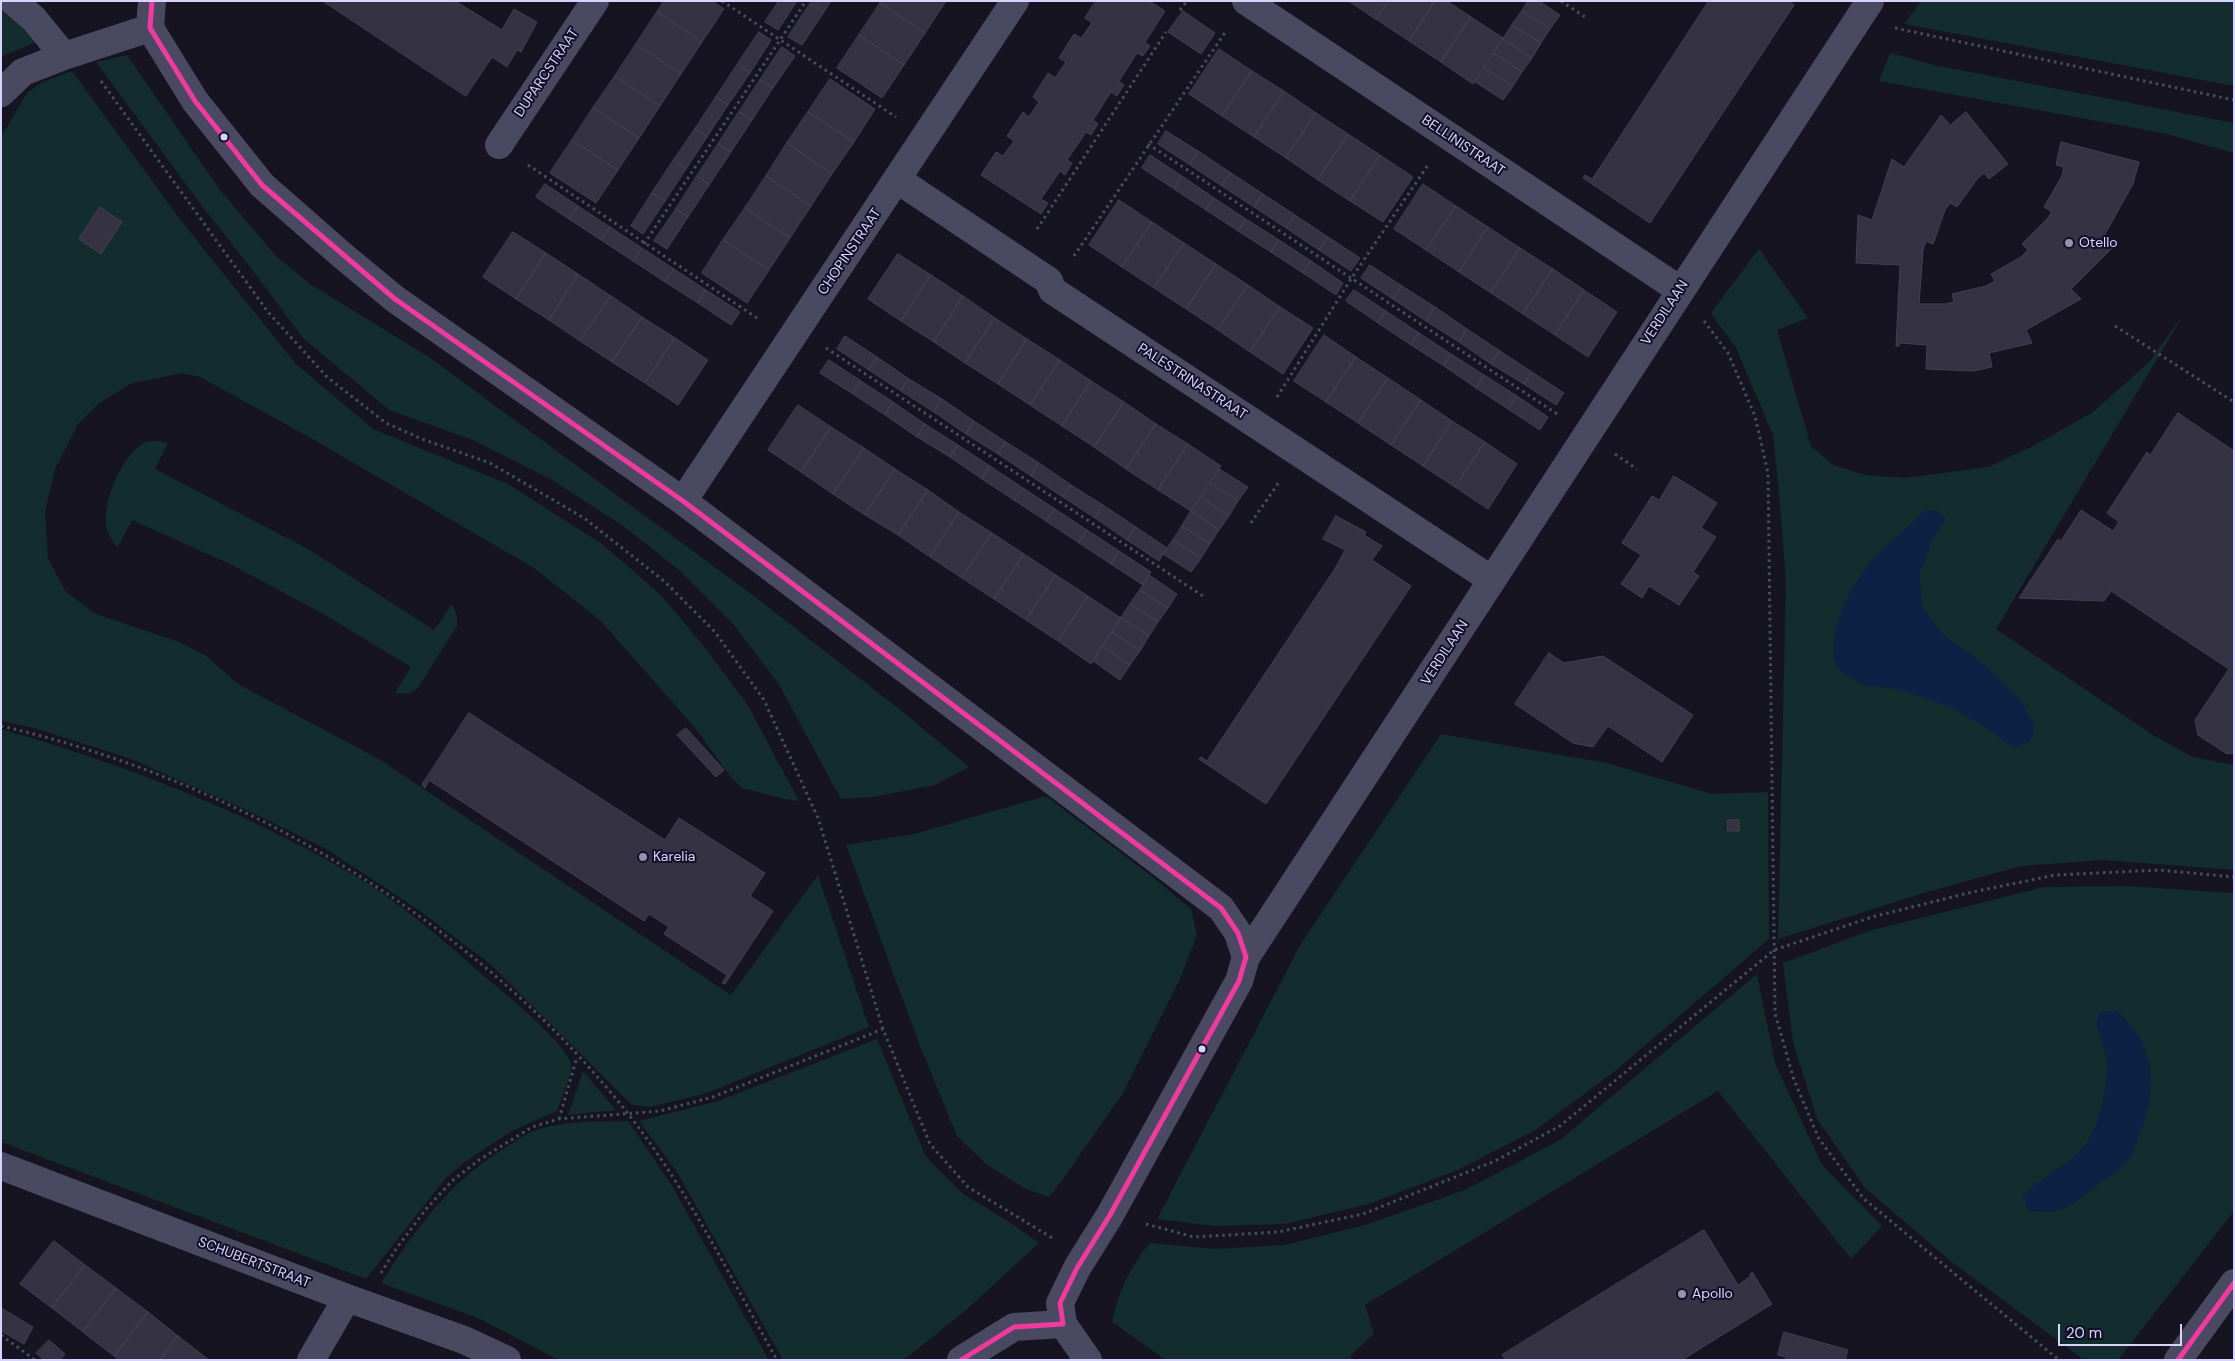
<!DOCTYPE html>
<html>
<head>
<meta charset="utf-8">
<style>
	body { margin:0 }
	#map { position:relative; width:2235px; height:1361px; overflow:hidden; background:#161421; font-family:"DM Sans",sans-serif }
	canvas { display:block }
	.frame { position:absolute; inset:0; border:2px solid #d9d4ff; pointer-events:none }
	.scale { position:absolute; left:2058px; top:1324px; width:124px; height:22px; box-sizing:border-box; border:2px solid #d9d4ff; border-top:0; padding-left:6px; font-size:15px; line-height:18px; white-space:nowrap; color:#d9d4ff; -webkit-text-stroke:4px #130f26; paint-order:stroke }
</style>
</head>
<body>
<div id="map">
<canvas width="2235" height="1361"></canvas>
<div class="frame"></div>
<div class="scale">20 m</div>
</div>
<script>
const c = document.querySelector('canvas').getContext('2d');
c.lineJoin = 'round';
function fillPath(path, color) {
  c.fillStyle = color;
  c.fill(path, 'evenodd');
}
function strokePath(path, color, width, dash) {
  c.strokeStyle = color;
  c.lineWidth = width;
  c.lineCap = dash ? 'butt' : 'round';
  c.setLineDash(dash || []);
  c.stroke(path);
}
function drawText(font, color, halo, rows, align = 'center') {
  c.font = font + ' "DM Sans",sans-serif';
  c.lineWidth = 4;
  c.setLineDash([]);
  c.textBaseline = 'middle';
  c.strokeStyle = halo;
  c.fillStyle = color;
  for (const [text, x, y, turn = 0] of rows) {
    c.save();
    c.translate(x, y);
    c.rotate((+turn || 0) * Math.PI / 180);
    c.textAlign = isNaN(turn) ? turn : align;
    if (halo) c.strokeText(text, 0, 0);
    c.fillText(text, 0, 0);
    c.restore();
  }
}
const green = new Path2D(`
	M1921,1H2234V86L1904,24Z
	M1,6L41,40L1,57Z
	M1890,53L1934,65L2234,123V153L2163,133L1879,81Z
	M127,55L220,190L277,257L310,284L429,357L754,596L903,712L969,767L935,785L873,797L841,799L778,683L734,625L678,569L623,526L552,480L473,440L389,410L303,338L254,272L202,206L96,62Z
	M72,71L182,222L296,364L373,429L508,484L602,544L661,595L706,649L747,704L799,801L784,799L742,788L729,775L696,729L601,621L534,568L316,441L200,377L181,373L130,384L98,404L78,424L55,469L45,511L48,558L65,591L96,614L179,642L205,655L238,684L379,759L731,995L818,875L869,1027L707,1093L650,1107L632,1105L489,963L420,911L328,850L251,812L131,759L34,728L1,721V137L27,93L43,82Z
	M1759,249L1808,318L1777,330L1811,446L1833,465L1865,475L1905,478L1988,467L2035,445L2093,412L2148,363L2184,314L1996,629L2153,735L2193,757L2234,765V870L2103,860L2021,866L1927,892L1778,939L1786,581L1778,483L1773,435L1736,348L1711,313Z
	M159,441L168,443L155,469L308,549L434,630L452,604L457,615V626L417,689L407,694L395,693L411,667L325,615L234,566L132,520L117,548C113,540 107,533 106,524C103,500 122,455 144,443C148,441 155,441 159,441Z
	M1,729C123,764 240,809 350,873C403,903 450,947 496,986C514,1001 566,1044 571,1064C573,1073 560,1101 557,1111L512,1131L466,1161L445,1179L366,1279L1,1142Z
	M1441,734L1607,763L1712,794L1768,792L1769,939L1615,1071L1537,1129L1460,1169L1369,1204L1284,1224L1214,1226L1157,1219L1302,942Z
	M1046,796L1154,878L1191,909L1197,935L1180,979L1123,1093L1063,1179L1049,1197L1024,1188L986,1164L957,1136L920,1046L846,845L914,834Z
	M2125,886L2234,893V1211L2118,1360H2084L1953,1263L1865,1188L1817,1119L1793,1042L1783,963L1869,931L2044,887Z
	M1757,974L1775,1063L1822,1165L1882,1226L1851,1259L1718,1091L1365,1305L1374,1334L1350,1356L1351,1360H1166L1112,1322C1117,1294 1132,1264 1150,1243L1215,1249L1285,1245L1365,1225L1465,1190L1560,1140Z
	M877,1039L926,1157L963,1194L1008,1221L1039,1243L965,1311L904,1360H783L677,1172L639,1121L718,1101Z
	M583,1071L616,1110L568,1115Z
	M628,1121L671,1184L769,1360H559L478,1318L381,1283C417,1227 446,1186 503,1149C512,1144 520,1137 529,1133C559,1120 596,1122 628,1121Z`);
const water = new Path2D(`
	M1926,510L1938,511L1946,519L1932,540L1919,575L1923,607L1943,635L1974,656L2019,698L2035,726L2030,742L2018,746L2008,744L1981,724L1947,706L1898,689L1863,685L1843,674L1833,659L1835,628L1850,592L1872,559Z
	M2116,1010C2154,1044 2159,1085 2141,1131C2137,1140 2134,1151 2129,1159C2121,1169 2106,1178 2096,1186C2068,1208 2065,1215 2028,1210L2023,1196C2041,1177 2069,1166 2085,1145C2099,1128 2111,1078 2106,1056C2103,1045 2098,1034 2096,1023L2100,1012Z`);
const building = new Path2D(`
	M323,1H455L502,30L514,9L537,22L521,52L517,50L507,67L492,57L466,96Z
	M664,1H712L724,9L702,42L657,12Z
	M779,1H797L778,30L765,22Z
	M812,1H831L824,12L810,4Z
	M881,1H946L925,33L880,3Z
	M1096,1H1149L1165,11L1145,42L1150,46L1143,56L1137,53L1119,81L1124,85L1117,96L1111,92L1093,120L1098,124L1091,135L1086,132L1067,160L1072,163L1065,175L1060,171L1041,199L1048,203L1041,214L981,175L996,152L1003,156L1014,141L1007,136L1023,112L1029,117L1039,102L1033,97L1048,73L1055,78L1066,62L1059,58L1074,34L1081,38L1092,23L1085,18Z
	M1349,1H1389L1376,19Z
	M1389,1H1435L1409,41L1376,19Z
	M1435,1H1447L1471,17L1441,62L1409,41Z
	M1528,1H1539L1560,15L1550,29L1522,11Z
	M1709,1H1789L1794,5L1650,223L1583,178L1585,175L1592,179Z
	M880,3L925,33L904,65L859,35Z
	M810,4L824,12L802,45L788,37Z
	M1183,11L1215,33L1201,54L1168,32Z
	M1522,11L1550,29L1541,43L1512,25Z
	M657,12L702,42L681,74L636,44Z
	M1471,17L1503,38L1473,84L1441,62Z
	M1512,25L1541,43L1532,58L1503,39Z
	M759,32L771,40L750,73L737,65Z
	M859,35L904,65L882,98L837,68Z
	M1503,39L1532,58L1522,72L1494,53Z
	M636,44L681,74L660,106L615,76Z
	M782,47L795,56L773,88L760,80Z
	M1219,49L1252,71L1222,116L1189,94Z
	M1494,53L1522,72L1513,86L1484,68Z
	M737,65L750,73L728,105L716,97Z
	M1484,68L1513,86L1503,100L1475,82Z
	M1252,71L1284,91L1254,137L1222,116Z
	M615,76L660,106L639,138L593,108Z
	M830,79L875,109L854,142L808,112Z
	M760,80L773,88L752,120L739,112Z
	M1284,91L1316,113L1286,158L1254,137Z
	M716,97L728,105L707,137L695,129Z
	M593,108L639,138L618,170L572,140Z
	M739,112L752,120L731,152L718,144Z
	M808,112L854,142L832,174L787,143Z
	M1966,112L2008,164L1989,179L1984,173L1977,179L1957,207L1950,203L1945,210L1933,244L1926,241L1923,250L1919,304H1945L1954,302L1952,294L1986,286L1995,281L1991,274L2021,257L2028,250L2022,244L2047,219L2052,212L2044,207L2062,176L2064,167L2056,165L2061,142L2139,162L2133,184L2104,236L2116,244L2071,289L2081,299L2026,330L2032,343L1989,353L1992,367L1973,371L1926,369L1927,345L1899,343V346H1896L1900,265L1856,263L1858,215L1872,220L1892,159L1904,167L1941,115L1950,125Z
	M1316,113L1348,134L1318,180L1286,158Z
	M695,129L707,137L686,169L673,161Z
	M1166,131L1198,151L1190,165L1158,144Z
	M1348,134L1380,155L1350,201L1318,180Z
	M572,140L618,170L596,203L550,173Z
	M787,143L832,174L811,206L766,176Z
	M718,144L731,152L709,185L697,176Z
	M1198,151L1231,173L1222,186L1190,165Z
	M1150,155L1182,176L1174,189L1142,168Z
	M1380,155L1413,177L1383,222L1350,201Z
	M673,161L686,169L665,201L652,193Z
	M1231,173L1263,194L1254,207L1222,186Z
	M697,176L709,185L688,217L676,209Z
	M766,176L811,206L790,238L745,208Z
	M1182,176L1214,198L1206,210L1174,189Z
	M545,184L578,206L569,219L536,197Z
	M1423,184L1456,206L1426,250L1394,229Z
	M652,193L665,201L643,234L631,226Z
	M1263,194L1295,215L1286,228L1254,207Z
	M1214,198L1246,219L1238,231L1206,210Z
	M1119,200L1152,222L1122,267L1089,245Z
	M578,206L610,227L601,240L569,219Z
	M1456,206L1488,227L1459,272L1426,250Z
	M100,207L122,222L101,254L79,239Z
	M745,208L790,238L769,270L723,240Z
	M676,209L688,217L667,249L654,241Z
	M1295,215L1328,237L1319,250L1286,228Z
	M1246,219L1279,240L1271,252L1238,231Z
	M1152,222L1184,243L1154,288L1122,267Z
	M610,227L642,248L633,261L601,240Z
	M1488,227L1520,248L1491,293L1459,272Z
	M513,232L546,253L516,299L483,277Z
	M1328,237L1360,258L1351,271L1319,250Z
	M723,240L769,270L747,303L702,273Z
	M1279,240L1311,261L1303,273L1271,252Z
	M1184,243L1216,264L1186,309L1154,288Z
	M642,248L674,269L665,282L633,261Z
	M1520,248L1553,269L1523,314L1491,293Z
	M546,253L578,274L549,320L516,299Z
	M898,254L931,275L901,321L868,299Z
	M1311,261L1343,283L1336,295L1303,273Z
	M1216,264L1248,285L1218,330L1186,309Z
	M1370,265L1402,286L1393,299L1361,278Z
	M674,269L706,290L698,303L665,282Z
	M1553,269L1584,290L1555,335L1523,314Z
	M578,274L611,296L580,341L549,320Z
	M931,275L963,296L934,342L901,321Z
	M1248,285L1280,307L1250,352L1218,330Z
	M1402,286L1435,307L1426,321L1393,299Z
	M706,290L740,312L731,325L698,303Z
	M1354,290L1386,311L1378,323L1346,301Z
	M1584,290L1617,312L1588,357L1555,335Z
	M611,296L642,317L612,362L580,341Z
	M963,296L995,318L965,363L934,342Z
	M1280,307L1313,328L1283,374L1250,352Z
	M1435,307L1467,329L1459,342L1426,321Z
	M1386,311L1419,333L1411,345L1378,323Z
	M642,317L675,338L645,383L612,362Z
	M995,318L1027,339L998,384L965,363Z
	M1467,329L1500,351L1491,364L1459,342Z
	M1419,333L1451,354L1444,366L1411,345Z
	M1324,335L1356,357L1326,402L1294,381Z
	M845,336L877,357L869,370L837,349Z
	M675,338L708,360L678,405L645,383Z
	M1027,339L1060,360L1030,405L998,384Z
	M1500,351L1532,372L1524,384L1491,364Z
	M1451,354L1484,375L1476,388L1444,366Z
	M877,357L909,379L901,391L869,370Z
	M1356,357L1388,378L1358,423L1326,402Z
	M829,360L861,381L853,394L820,373Z
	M1060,360L1091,381L1062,426L1030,405Z
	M1532,372L1564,393L1556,405L1524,384Z
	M1484,375L1517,396L1508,409L1476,388Z
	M1388,378L1421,400L1391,445L1358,423Z
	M909,379L942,399L934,412L901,391Z
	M861,381L893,402L885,415L853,394Z
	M1091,381L1124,402L1094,447L1062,426Z
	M1517,396L1548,417L1540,430L1508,409Z
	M942,399L974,421L966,434L934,412Z
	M1421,400L1452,421L1423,466L1391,445Z
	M893,402L925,424L917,437L885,415Z
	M1124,402L1156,424L1126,469L1094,447Z
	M798,405L831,427L801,472L768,450Z
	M2178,413L2234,451V753L2227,754L2198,735L2195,720L2229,669L2111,591L2104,601L2019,598L2058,539L2061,541L2081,510L2113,531L2119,522L2107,513L2147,452L2150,455Z
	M974,421L1006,442L998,454L966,434Z
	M1452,421L1485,442L1455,487L1423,466Z
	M925,424L958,445L950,457L917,437Z
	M1156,424L1188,444L1158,490L1126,469Z
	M831,427L864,448L833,494L801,472Z
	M1006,442L1039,463L1031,476L998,454Z
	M1485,442L1517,464L1488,509L1455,487Z
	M1188,444L1221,466L1191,511L1158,490Z
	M958,445L990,466L982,479L950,457Z
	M864,448L895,469L865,515L833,494Z
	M1039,463L1071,485L1063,497L1031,476Z
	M990,466L1023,488L1014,500L982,479Z
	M895,469L928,490L898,535L865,515Z
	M1219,469L1248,487L1238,501L1210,483Z
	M1674,476L1717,503L1701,528L1716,537L1693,572L1699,576L1679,605L1649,586L1642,598L1621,584L1641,555L1622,543L1652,496L1659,500Z
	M1210,483L1238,501L1229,516L1201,497Z
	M1071,485L1103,505L1095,518L1063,497Z
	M1023,488L1055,509L1046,521L1014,500Z
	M928,490L959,512L930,557L898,535Z
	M1201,497L1229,516L1219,530L1191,511Z
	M1103,505L1136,527L1127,540L1095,518Z
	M1055,509L1087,530L1079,543L1046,521Z
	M1191,511L1219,530L1210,544L1182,526Z
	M959,512L992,533L962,578L930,557Z
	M1336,516L1366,532L1364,535L1382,546L1372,560L1411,586L1266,804L1199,759L1201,757L1207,761L1336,567L1345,550L1323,539Z
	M1182,526L1210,544L1201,558L1173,540Z
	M1136,527L1167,548L1159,561L1127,540Z
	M1087,530L1119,551L1111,564L1079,543Z
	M992,533L1024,554L994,599L962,578Z
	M1173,540L1201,558L1191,572L1163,554Z
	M1119,551L1151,572L1143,585L1111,564Z
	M1024,554L1056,575L1026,620L994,599Z
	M1056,575L1088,596L1058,641L1026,620Z
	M1149,575L1177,594L1168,608L1140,590Z
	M1140,590L1168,608L1158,622L1130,604Z
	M1088,596L1121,618L1091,664L1058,641Z
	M1130,604L1158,622L1149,636L1121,618Z
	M1121,618L1149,636L1140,651L1112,632Z
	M1112,632L1140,651L1130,665L1102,646Z
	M1102,646L1130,665L1120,680L1093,661Z
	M1549,653L1564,663L1603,656L1693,715L1662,762L1608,726L1593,747L1573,743L1515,704Z
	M469,713L665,840L679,818L765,873L750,896L773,911L725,984L722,983L727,975L664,934L669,927L649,914L644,921L429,780L425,788L422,785Z
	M686,728L724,770L716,777L677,735Z
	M1728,820H1739V831H1728Z
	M1704,1230L1738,1285L1751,1276L1750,1274L1752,1272L1772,1304L1682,1360H1506L1502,1355Z
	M54,1241L85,1265L52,1308L20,1284Z
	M85,1265L116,1288L83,1332L52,1308Z
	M116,1288L148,1312L114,1356L83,1332Z
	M1,1308L33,1327L24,1344L1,1331Z
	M148,1312L178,1336L160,1360H119L114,1356Z
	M1784,1332L1848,1350L1845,1360H1785L1786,1357L1778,1355Z
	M178,1336L209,1360H160Z
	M49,1340L65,1354L60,1360H44L36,1353Z`);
const path = new Path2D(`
	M722,1L896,117
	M1561,1L1588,19
	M1180,10L1187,1
	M1895,28L2234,100
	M101,81L268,312L327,377L386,423L422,439L490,463L584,518L664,581L715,632L764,700L818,818L883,1029L930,1144L968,1187L1054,1239
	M1148,144L1557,414
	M528,165L760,320
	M1037,229L1166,32
	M644,244L806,1
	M1074,256L1226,31
	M1704,321L1728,353L1755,416L1768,473L1775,1013L1794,1080L1819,1139L1864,1199L2059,1360
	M2115,326L2234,402
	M826,348L1203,596
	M1277,397L1351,279L1428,165
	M1615,454L1637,469
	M1251,523L1279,482
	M1,726C238,780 478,922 629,1115C688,1190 730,1277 777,1360
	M559,1119L577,1057
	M1146,1224L1194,1237L1278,1232L1363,1214L1495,1161L1560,1126L1774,950L1872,917L1968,893L2055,875L2159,870L2234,877
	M381,1273L396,1249L426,1209L452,1181L479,1160L532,1127L559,1119L660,1111L713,1097L883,1029
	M1,1335L35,1360`);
const minor = new Path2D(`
	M13,1L34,19L64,56
	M1246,1L1680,290
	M150,28L195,101L262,185L343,256L395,299L683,501L1221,908L1238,933L1246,957
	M150,28L152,1
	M1,93L23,72L64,56L150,28
	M499,145L595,1
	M898,180L1049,281L1052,290L1492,580
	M683,501L1015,1
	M1,1166L347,1298L464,1340L507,1360
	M311,1360L347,1298
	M961,1360L1014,1327L1063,1324
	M1088,1360L1063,1324L1060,1303L1077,1268L1110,1215L1239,981L1246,957L1870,1
	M2178,1360L2234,1283`);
const bus1 = new Path2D(`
	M152,1L150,28L195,101L262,185L395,299L683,501L1221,908L1238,933L1246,957L1239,981L1110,1215L1077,1268L1060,1303L1063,1324L1014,1327L961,1360
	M2178,1360L2234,1283`);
const markers = [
	[224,137,4.5,"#d9d4ff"],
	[2069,243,5,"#9591b1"],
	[643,857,5,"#9591b1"],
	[1202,1049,4.5,"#d9d4ff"],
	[1682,1294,5,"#9591b1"]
];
const streetNames = [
	["DUPARCSTRAAT",547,73,-56],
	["BELLINISTRAAT",1463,146,34],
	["CHOPINSTRAAT",850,252,-56],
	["VERDILAAN",1665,313,-57],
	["PALESTRINASTRAAT",1192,382,33],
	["VERDILAAN",1445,653,-57],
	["SCHUBERTSTRAAT",254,1263,21]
];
const poiNames = [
	["Otello",2079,243],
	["Karelia",653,857],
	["Apollo",1692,1294]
];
fillPath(green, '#132c2d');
fillPath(water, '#0d2144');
fillPath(building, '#343243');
strokePath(building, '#433f54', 1);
strokePath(path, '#44505f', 3, [2.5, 4]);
strokePath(minor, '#4a4962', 28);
strokePath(bus1, '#f13a9d', 5);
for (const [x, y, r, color] of markers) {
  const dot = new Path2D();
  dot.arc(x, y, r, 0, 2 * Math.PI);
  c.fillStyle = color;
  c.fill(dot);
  strokePath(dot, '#130f26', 2);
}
drawText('14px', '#d9d4ff', '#130f26', streetNames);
drawText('14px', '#d9d4ff', '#130f26', poiNames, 'left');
</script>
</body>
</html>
